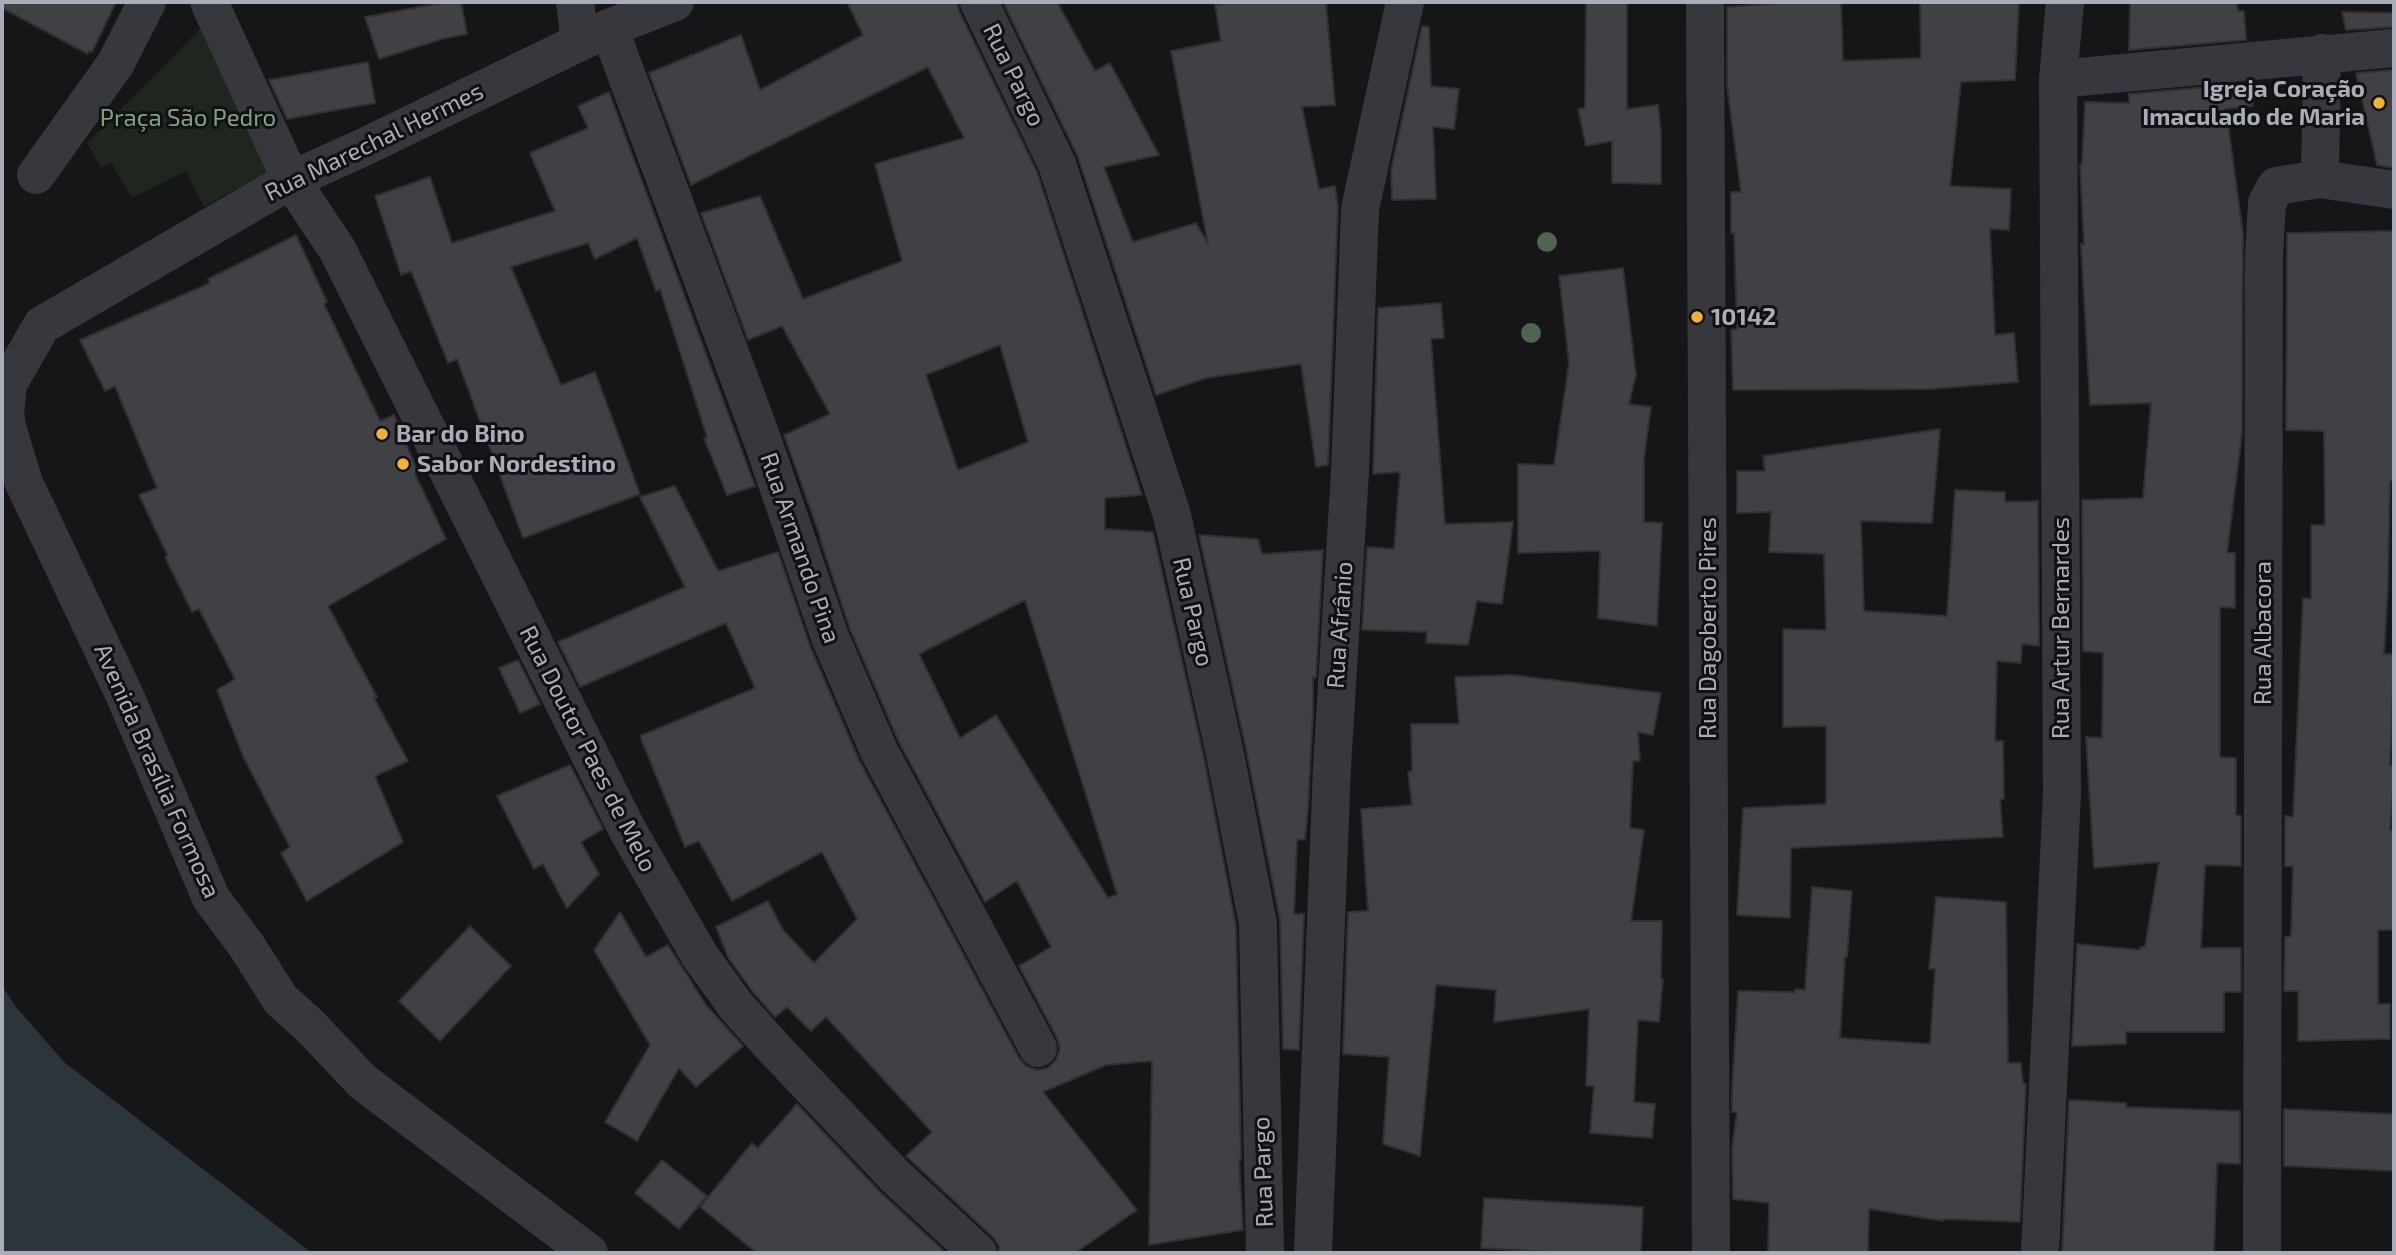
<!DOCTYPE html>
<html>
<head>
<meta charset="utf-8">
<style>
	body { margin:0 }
	#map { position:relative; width:2396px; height:1255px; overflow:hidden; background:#161618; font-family:"Exo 2",sans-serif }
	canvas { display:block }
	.frame { position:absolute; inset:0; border:4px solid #a8adb8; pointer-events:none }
</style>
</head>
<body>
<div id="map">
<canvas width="2396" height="1255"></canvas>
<div class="frame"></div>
</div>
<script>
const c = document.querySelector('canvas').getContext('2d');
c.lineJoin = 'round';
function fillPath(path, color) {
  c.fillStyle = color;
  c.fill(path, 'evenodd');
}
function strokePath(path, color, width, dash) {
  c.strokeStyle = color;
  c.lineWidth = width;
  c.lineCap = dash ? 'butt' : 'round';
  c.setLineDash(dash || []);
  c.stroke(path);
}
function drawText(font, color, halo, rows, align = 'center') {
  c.font = font + ' "Exo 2",sans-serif';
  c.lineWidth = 6;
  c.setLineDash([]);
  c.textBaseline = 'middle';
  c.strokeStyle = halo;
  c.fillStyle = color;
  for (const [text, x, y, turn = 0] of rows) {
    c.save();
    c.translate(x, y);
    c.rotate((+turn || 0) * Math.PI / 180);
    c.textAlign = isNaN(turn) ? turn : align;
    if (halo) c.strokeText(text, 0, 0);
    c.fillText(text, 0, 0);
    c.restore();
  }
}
const green = new Path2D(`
	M202,27L273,169L204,207L186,171L132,198L111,163L101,168L87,143Z`);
const water = new Path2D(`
	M2,986L16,1007L64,1062L312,1253H2Z`);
const building = new Path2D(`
	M2,2H116L92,52L89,51L88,54L2,8Z
	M447,2H461L467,34L442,39L379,59L365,17Z
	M847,2H957L959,11L1037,172L1142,495L1105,498V529L1153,532L1204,758L1236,926L1241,1160H1239L1243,1230L1149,1245L1152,1061L1106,1065L1043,1092L1137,1210L1075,1253H999V1246L993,1237L906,1156L932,1132L826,1017L811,1031L787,1007L775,1017L753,992L729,959L716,927L768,901L783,930L814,963L857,919L822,852L732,901L699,841L685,847L640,736L755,688L726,623L580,687L558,642L685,587L640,497L675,486L718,571L778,552L810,646L859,760L1019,1058L1026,1066L1037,1070L1048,1068L1056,1060L1060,1049L1057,1038L1019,966L1051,947L1017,881L985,902L899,742L850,629L820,539H821L784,435L830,414L782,326L748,340L701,213L760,196L803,299L902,261L875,164L964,138L928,67L691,185L649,73L741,35L760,90L863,35ZM1000,345L1028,442L958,470L926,375ZM1025,600L1117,894L1108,898L996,715L960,738L919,654Z
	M1003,2H1057L1095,71L1110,63L1159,155L1104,167L1133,242L1196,223L1208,244L1171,51L1221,41L1215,5L1237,2L1326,3L1335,105L1302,107L1319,189L1335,186L1338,207L1328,465L1316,467L1301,364L1206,378L1156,395L1078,157Z
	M1586,2H1627V109L1658,105L1661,133V184L1612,183V141L1586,146L1578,109L1585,108Z
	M1795,2H1841L1843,61L1921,58L1920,3L2019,2L2015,80L1961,82L1950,186L2011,189L2009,230L1990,229L1995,335L2014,333L2018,382L1932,389L1733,390L1731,330L1737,329L1734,233H1731V192H1741L1727,86V7Z
	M2130,2H2237L2238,11H2244L2246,40L2129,50Z
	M2342,12L2394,13V27L2346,30Z
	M1422,26L1429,27L1431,86L1459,89L1454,129L1433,127L1436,199L1392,200L1391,170Z
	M368,62L375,103L287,119L269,80Z
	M2394,70V168L2377,165L2356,73Z
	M2251,83L2253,106L2226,109L2243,234L2242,434L2227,553H2235V608L2220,607V757L2236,758V815L2241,816V866L2205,865L2201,948H2241V992H2224V1032H2126V1044L2072,1046L2077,944L2140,950V947H2145L2159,862L2094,868L2086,737L2102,738L2103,653L2083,651L2082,500L2143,498L2151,403L2090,405L2081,244H2084L2080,164H2082L2085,102L2129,103V94Z
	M609,92L755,486L727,495L704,438L707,437L660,289L656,291L637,238L595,259L588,243L511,267L561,385L595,372L640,494L523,538L457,359L448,363L411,271L401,275L375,196L430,177L452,243L555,211L530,153L588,128L578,106Z
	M2394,231V481H2390L2388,586L2384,654H2394L2390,765H2394V774L2390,830H2394V930H2378V1004H2390V1039L2298,1041V991H2284L2285,937L2291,936L2293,866H2285V816L2293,817L2303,598L2311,599V525H2325L2324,431L2286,430L2287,233Z
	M296,235L327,302L324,304L380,421L394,415L418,472L415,474L446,539L328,606L377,697L374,698L408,761L375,776L403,842L307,901L281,853L290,847L243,756L217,690L235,679L199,609L192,612L165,557L168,556L139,495L157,488L115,386L105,391L80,340L210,283L208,279Z
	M1623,268L1636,375L1629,404L1651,407L1644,458V522L1662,523L1657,626L1598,618L1600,551L1518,553V464L1554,465L1569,363L1559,276Z
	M1441,303L1444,338L1431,339L1445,524L1513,522L1502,604L1477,601L1468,645L1426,643L1427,632L1362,630L1367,547L1394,549L1400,472L1373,474L1378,308Z
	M1940,429L1932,523L1861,521L1864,611L1947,616L1955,490L2005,492V502L2038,501L2039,646L2022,644L2021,663L1997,661L1995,741H2003L2004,799H2000L2003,837L1791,848L1790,918L1737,915L1743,808L1826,804V726L1783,727V629L1826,630L1824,554L1769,552L1771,512L1737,513V471H1765L1763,456Z
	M1199,535L1258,539L1262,554L1323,550L1316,678L1313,677V711L1308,809L1305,839L1297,840L1294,914H1304L1299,1050L1283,1049L1280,920L1246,749Z
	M518,660L540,704L520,713L499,668Z
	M1512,675L1661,693L1653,735L1638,732L1640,761H1633L1630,828L1644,830L1631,921H1662L1661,979H1663L1659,1022L1638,1020L1634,1102L1655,1104L1652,1138L1590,1133L1594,1086H1586L1589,1009L1494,1022L1496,990L1436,985L1420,1156L1383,1144L1389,1057L1343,1054L1348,912L1368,911L1361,809L1412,805L1408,772L1412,771L1411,724H1459L1455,677Z
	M570,765L603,829L581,842L599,874L567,908L543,864L534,869L497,796Z
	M1812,887L1852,891L1847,957H1845L1840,1038L1930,1044L1935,969H1929L1936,897L2006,902L2008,1063H2021L2023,1084H2026L2020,1222L1944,1219V1221L1869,1209L1868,1253H1768L1769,1203L1733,1199L1732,1149L1737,1112H1732V1091L1738,991L1795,992V989L1805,990Z
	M620,912L646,957L668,945L706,1005L743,1046L696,1087L679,1068L637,1141L605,1122L650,1045L594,950Z
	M470,926L511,966L440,1041L399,1001Z
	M2069,1100L2126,1103V1107L2240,1111V1164L2217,1163L2214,1253H2062Z
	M797,1104L880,1192L946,1253H757L700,1207L752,1143L758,1148Z
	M2284,1109L2394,1114V1171L2284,1166Z
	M662,1160L707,1196L679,1229L635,1193Z
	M1484,1198L1643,1207L1641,1253H1569L1481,1248Z`);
const minor = new Path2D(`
	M209,2L291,180L337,249L628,831L700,956L736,1006L771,1045L896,1177L978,1253
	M575,2L580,42
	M979,2L1057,164L1172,515L1225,754L1258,924L1265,1253
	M1705,2L1711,1253
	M609,28L762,439L830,637L879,751L1038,1048
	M2058,79L2394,48
	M36,175L116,63L147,2
	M2320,179L2394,190
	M589,1253L363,1082L310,1026L281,1000L246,945L211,898L125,696L24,483L7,427L5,414L8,384L42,325L291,180L362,148L609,28L675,2
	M1313,1253L1332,767L1350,472L1360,209L1405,2
	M2040,1253L2062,794L2058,79L2065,2
	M2262,1253L2264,256L2267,203L2276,186L2320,179L2322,53`);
const trees = [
	[1547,242],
	[1531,333]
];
const markers = [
	[2379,103,7,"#f2b134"],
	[1697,317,7,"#f2b134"],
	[382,434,7,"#f2b134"],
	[403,464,7,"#f2b134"]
];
const streetNames = [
	["Rua Pargo",1014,75,64],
	["Rua Marechal Hermes",374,142,-26],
	["Rua Armando Pina",800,548,71],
	["Rua Pargo",1193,612,77],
	["Rua Afrânio",1340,625,-86],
	["Rua Dagoberto Pires",1708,628,-90],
	["Rua Artur Bernardes",2061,628,-90],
	["Rua Albacora",2263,633,-90],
	["Rua Doutor Paes de Melo",588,749,63],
	["Avenida Brasília Formosa",157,771,66],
	["Rua Pargo",1263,1172,-92]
];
const poiNames = [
	["Igreja Coração",2365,89,"right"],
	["Imaculado de Maria",2365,117,"right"],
	["10142",1711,317],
	["Bar do Bino",396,434],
	["Sabor Nordestino",417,464]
];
const parkNames = [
	["Praça São Pedro",188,118]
];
fillPath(green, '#1e261f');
fillPath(water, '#2c353c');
fillPath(building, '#404145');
strokePath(building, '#303034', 2);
strokePath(minor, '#37383d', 38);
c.fillStyle = '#506452';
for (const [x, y] of trees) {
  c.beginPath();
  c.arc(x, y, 10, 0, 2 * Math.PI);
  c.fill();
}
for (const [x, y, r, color] of markers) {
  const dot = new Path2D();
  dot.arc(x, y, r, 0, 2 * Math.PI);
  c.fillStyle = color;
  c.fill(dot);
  strokePath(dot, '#111113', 2.5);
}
drawText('24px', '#a8adb8', '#111113', streetNames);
drawText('bold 24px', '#a8adb8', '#111113', poiNames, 'left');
drawText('24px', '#7fa381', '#111113', parkNames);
</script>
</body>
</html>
